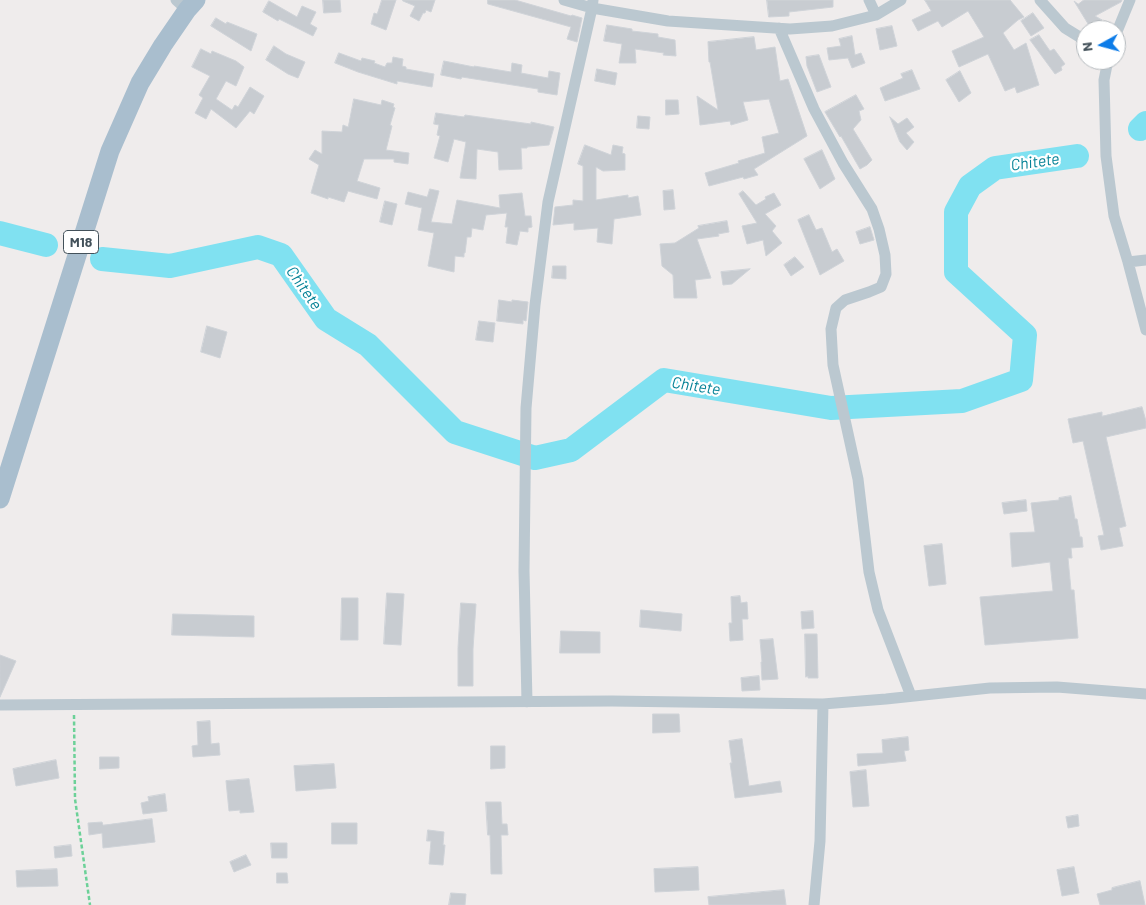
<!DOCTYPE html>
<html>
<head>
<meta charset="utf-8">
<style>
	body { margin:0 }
	#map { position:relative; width:1146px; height:905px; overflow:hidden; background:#efecec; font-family:Barlow,sans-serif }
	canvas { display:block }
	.north { position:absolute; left:1076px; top:20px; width:50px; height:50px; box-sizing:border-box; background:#fff; border:1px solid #b4b9bd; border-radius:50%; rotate:263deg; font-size:14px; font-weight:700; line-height:20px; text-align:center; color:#43515a }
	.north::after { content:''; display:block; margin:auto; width:18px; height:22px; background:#0d7ce8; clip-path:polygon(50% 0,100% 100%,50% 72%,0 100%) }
</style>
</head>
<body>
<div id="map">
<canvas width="1146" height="905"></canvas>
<div class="north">N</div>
</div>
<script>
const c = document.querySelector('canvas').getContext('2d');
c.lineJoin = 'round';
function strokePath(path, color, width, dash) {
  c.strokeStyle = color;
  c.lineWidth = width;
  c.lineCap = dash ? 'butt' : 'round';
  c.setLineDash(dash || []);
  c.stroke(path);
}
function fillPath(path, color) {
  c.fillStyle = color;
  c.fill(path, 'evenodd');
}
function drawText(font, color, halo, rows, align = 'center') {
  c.font = font + ' Barlow,sans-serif';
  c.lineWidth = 4.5;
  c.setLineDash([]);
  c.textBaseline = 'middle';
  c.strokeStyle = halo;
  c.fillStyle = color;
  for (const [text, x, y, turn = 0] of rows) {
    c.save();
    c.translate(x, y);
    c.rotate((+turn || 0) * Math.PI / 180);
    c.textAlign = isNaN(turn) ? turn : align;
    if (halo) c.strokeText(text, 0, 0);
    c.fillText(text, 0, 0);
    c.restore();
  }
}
const river = new Path2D(`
	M1140,129L1146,123
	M0,233L46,245
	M102,259L170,266L258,247L281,255L326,319L368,345L455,432L535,458L571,450L664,380L831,408L962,401L1021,380L1025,335L956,272V212L970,186L995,168L1077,156`);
const building = new Path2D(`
	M323,0H340L341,12L324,13Z
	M382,0H396L386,30L371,24L374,13L377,14Z
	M403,0H435L431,12L426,10L425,13H423L419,21L410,16L415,6L403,1Z
	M488,0H515L571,16L572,15L582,18L577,42L567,39L571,27L488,4Z
	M767,0H833V7L789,12V16L769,17Z
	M925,0H1010L1024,17L1018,20L1003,33L1014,50L1026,43L1039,85L1017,93L1015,87L1005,91L988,54L959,67L952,51L984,37L968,11L942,27L938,21L918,31L912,20L931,11Z
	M1084,0H1122L1121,2L1095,16L1102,20L1090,27L1074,1L1078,4Z
	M269,1L297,17L302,6L316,12L310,24L317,28L313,36L279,19L278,21L263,12Z
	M1033,13L1044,28L1031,36L1021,21Z
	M216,18L226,24L227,22L257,34L251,51L211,26Z
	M607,25L632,29V31L658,34V37L675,40L676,56L663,55L664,53L635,49L636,63H619L622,44L604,41Z
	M892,26L897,46L880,50L876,29Z
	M1039,35L1050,51L1054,49L1065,64L1061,67L1062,70L1055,74L1030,40Z
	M852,36L855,55L861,53L865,63L852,68L848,58L829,60L827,48L841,46L839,39Z
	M754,37L756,50L775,47L780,81L788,79L807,136L754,169L758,175L744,179L743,177L709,186L705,173L739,163L738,161L765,153L762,137L779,133L769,99L743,102L748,120L731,125L730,121L700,125L697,96L718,110L710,62H709L708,42Z
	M274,46L286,54L305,62L298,78L288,74L266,60Z
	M201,49L211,54L212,51L236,61L244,67L236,86L226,81L216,99L232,110L235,105L238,107L250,87L264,96L254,114L250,111L236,128L211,109L206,119L195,113L203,98L199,95L210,76L192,67Z
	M339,53L361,61L362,58L375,61L374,63L385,67L387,63H392L393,57L403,59L402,66L406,67V69L434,74L432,87L397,81V84L358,72L335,63Z
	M819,55L831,87L817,92L807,66L806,57Z
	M444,61L474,67V66L511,72L512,63L522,65L521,73L548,78L549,71L560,73L557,95L538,92V89L462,77L461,79L441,75Z
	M597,69L617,73L615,85L595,81Z
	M912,70L920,89L885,101L880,88L903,78L901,74Z
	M960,71L971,93L959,102L946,80Z
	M856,95L864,109L859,111L861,120L853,129L872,160L867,165L860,169L841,136L840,137L825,112Z
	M354,99L381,105L382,100L394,104L393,107L395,108L390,125L392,126L386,150L409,153L408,164L394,162V159H364L357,181L380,188L377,199L348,191L344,202L328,197V199L311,193L319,165L309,159L315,150L322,154V131L342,132L343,125L348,127Z
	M666,100H678L679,114L666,115Z
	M436,113L464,117L465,115L531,124V122L554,127L549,145L527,147V148H521L522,169L499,170L498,152L477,149L476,179L460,178L466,142L454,139L448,162L434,158L440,136L437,135L439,125L434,124Z
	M638,116L650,117L649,129L637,128Z
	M890,117L898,124L907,118L914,127L906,133L914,142L907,150L900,142Z
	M585,145L611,155L613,145L623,147L622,153L625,154V170L603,171L596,167V200L628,195V198L638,196L641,215L614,219L612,244L597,242L598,228L574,230V223L553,225L555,207L573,205V200L583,201V166L578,164Z
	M822,150L835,179L820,189L804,159Z
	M430,189L439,191L431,222L452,224L457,200L500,208L499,195L522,193L525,216H531L532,227L528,228V232L520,231L517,245L506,243L508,227H505L507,213L486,215L483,230L472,228L471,237H467L465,253H464V257L455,256L454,272L428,266L434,233L418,230L422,208L405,204L408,192L427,197Z
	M673,190L675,209L664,210L663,191Z
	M743,191L756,205L766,199L765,197L774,193L781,205L765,214L776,226L772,231L782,243L766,256L763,240L747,244L742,226L757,223L739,194Z
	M385,201L397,204L392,225L380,222Z
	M809,215L816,230L822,228L832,252L837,249L844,261L820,275L798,220Z
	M727,221L729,232L718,234L719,236L697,239L711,278L695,280L697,298H674L673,275L662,266L660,244L675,243L699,228L698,226Z
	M870,227L874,240L860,244L856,232Z
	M795,257L804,267L791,276L784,265Z
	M553,266H566V279L552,278Z
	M750,269L732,284L723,285L721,272Z
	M499,300L512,302V300L528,302L526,321L523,320V324L497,321Z
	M479,321L495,323L493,342L476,340Z
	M207,326L227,332L220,358L201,352Z
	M1142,407L1146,421V428L1106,437L1126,526L1119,528L1123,546L1101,550L1098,536L1104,535L1083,441L1073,443L1068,419L1102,412V416Z
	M1071,496L1075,519H1077L1080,537H1082L1083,547L1071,548L1072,558H1068L1071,590H1074L1078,638L985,645L980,597L1053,591L1050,562L1012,567L1010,533L1035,532L1031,503L1059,500V498Z
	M1026,500L1027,511L1004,514L1002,503Z
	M942,544L946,584L929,586L924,546Z
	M387,593L404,594L401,645L384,644Z
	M740,596L741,603L747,602L748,619H742L743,640L730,641L729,623H732L731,597Z
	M342,598H358V640H341Z
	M461,603L476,604L473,649V686H458V648Z
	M641,610L682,614L681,631L640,627Z
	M813,611L814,628L802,629L801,612Z
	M173,614L254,616V637L172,635Z
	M561,631L600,632V653H560Z
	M805,634H817L818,678H808V676L806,677Z
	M773,639L778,679L762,680L761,662H762L760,640Z
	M0,655L16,661L0,697Z
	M759,676L760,690L742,691L741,678Z
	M653,714H679L680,732L653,733Z
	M210,721L211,744L219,743L220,755L193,757L192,746L198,745L197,722Z
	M908,737L909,750L904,751L906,761L858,766L857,754L883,753L882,740Z
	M742,739L749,786L780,781L782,792L735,798L730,763H732L729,741Z
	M491,746H505V768L491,769Z
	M100,757H119V768L100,769Z
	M56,760L59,778L16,786L13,769Z
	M334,764L336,788L296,791L294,766Z
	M866,770L869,806L853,807L850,772Z
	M249,779L254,812L240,813V810L229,811L226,781Z
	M165,794L167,811L143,814L141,803L149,801L148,797Z
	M486,802H501L502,824H507L508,835H501L502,874H491L490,835H488Z
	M1078,815L1079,826L1068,828L1066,817Z
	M152,819L155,842L103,848L102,833L89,835L88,823L102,822L103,825Z
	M332,823H357V844H332Z
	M428,830L444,832L443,845H445L443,865L429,864L431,841H427Z
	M271,843H287V858H272Z
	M71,845L72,856L55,858L54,847Z
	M246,855L251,865L234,872L230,862Z
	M698,867L699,890L655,892L654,869Z
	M1074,867L1079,893L1062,896L1057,870Z
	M57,869L58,886L17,887L16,871Z
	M277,873H287L288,883H277Z
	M1140,881L1145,905H1100L1097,894L1112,890V888Z
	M784,890L786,905H709L708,897Z
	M451,893L466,894L465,905H449Z`);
const path = new Path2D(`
	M74,715L75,799L90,905`);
const street = new Path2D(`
	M176,0L187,10
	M564,0L592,8L668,21L790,29L832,26L876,15L901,0
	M869,0L876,15
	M1040,0L1065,28L1086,41
	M779,28L814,109L843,163L872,209L879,229L885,255L886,274L881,287L869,292L845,300L836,308L831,329L833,365L858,479L869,572L878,610L911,696
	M1116,34L1130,0
	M1108,60L1104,80L1106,156L1114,216L1128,262L1146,330
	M1128,262L1146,260
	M527,702L524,571L526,408L535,305L548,202L592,8L593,0
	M0,705L612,701L823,704L886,699L990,688L1057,687L1146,694
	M814,905L820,841L823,704`);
const primary = new Path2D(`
	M0,499L110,151L140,83L163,45L187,10L196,0`);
const shields = [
	[81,242,35]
];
const shieldNames = [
	["M18",81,242]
];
const waterNames = [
	["Chitete",1035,162,-8],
	["Chitete",304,288,55],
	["Chitete",696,386,9]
];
strokePath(river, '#80e1f1', 24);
fillPath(building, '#c8ccd1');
strokePath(building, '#cfd3d8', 1);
strokePath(path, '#6cd198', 2.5, [4, 2.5]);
strokePath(street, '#bbc8d0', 11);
strokePath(primary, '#a9bece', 19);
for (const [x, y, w] of shields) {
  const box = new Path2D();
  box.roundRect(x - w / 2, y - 11.5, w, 23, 4);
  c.fillStyle = '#fff';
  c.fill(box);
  strokePath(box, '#43515a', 1);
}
drawText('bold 14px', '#43515a', null, shieldNames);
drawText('italic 16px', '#058296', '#fff', waterNames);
</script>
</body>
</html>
